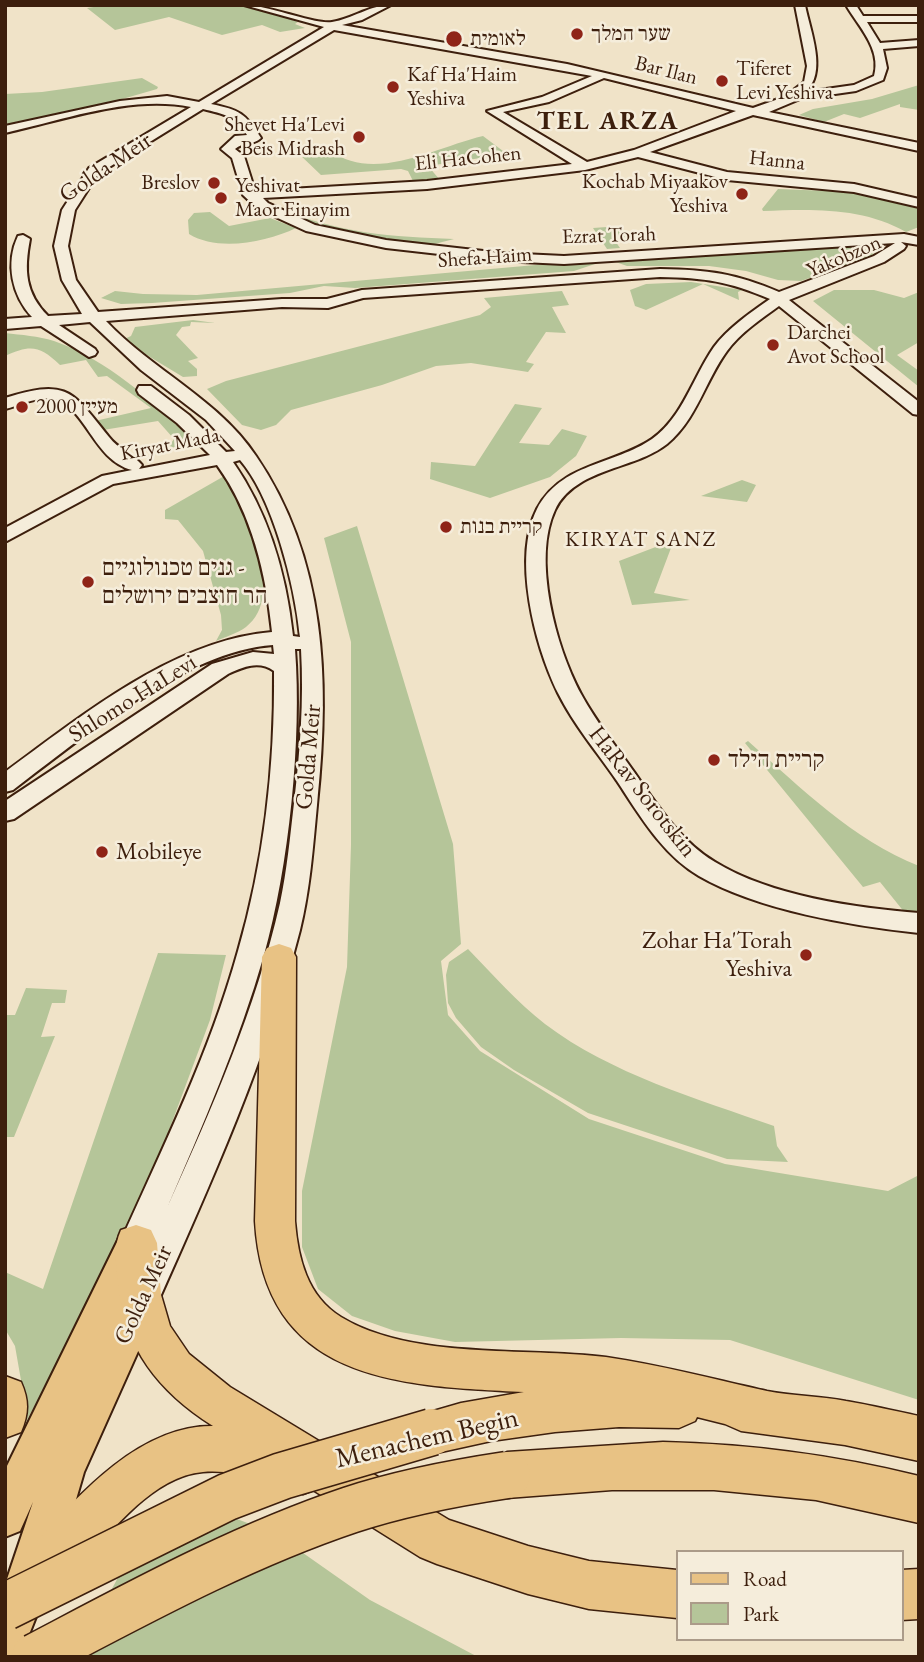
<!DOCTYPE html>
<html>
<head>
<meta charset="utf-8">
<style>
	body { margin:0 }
	#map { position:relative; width:924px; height:1662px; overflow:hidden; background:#f0e3c8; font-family:"EB Garamond",serif }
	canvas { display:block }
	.frame { position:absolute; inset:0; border:7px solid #3d1f0d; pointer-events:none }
	.legend { position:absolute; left:676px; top:1550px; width:228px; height:91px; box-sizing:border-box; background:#f5eddb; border:2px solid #ab9b89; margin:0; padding:9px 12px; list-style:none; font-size:21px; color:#3d1f0d }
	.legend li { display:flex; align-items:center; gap:14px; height:35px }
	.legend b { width:35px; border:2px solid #ab9b89 }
</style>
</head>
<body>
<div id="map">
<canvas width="924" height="1662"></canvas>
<div class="frame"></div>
<ul class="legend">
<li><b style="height:9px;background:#e8c284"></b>Road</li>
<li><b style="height:19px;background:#b5c599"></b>Park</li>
</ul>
</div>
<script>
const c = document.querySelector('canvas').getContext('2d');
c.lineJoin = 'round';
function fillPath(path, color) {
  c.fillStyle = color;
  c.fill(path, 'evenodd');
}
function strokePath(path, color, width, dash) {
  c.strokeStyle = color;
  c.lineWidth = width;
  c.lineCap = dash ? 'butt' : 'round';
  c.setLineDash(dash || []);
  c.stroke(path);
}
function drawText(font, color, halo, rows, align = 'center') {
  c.font = font + ' "EB Garamond","Frank Ruhl Libre",serif';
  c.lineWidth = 5;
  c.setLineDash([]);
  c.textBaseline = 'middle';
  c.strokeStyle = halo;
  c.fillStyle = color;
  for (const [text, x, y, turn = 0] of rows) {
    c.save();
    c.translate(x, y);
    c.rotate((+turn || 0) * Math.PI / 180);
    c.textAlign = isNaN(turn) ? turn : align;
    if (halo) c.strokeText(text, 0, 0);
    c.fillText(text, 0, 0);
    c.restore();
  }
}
const green = new Path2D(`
	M107,5H244L292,17L289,19L298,22L295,24L305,28L280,32L262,25L222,35L169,17L115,30L87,8Z
	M142,78L158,87L157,89L112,102L5,126V94L42,92Z
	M919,85V110L900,107V104L860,118L844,114L824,122L799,115L813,109L872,99Z
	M483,136L507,154L428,166L440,180L413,181L408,171L401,169L321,175L299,154L330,150C373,184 436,147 483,136Z
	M778,189L855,192L913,204L919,208V227L906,232C863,207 811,209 763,211L762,209Z
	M280,208C335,233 394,237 454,239C444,241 432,246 422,246C386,247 306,230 280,208Z
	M210,212L229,226L270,218L296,228C267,242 218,252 189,234L188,220L194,213Z
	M621,226L628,237L613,238L620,248L607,249L593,228Z
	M860,245L869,246L879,252L877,255L801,281L778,280L746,271L709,266H627L610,260Z
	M592,260L595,264L574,271L355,288L324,286L290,293L152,303L121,304L101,298L115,291L143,294L197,295Z
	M691,282L742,290L738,292L739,300L703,284L646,310L635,306L630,290L646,284Z
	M834,290H874L904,298L919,292V342L897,355L919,371V387L813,301Z
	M562,291L569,305L552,307L566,333L546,332L526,362L534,364L528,372L471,363L436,366L382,385L291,410L276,425L261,430L242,425L207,389L226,381L480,315L491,307L484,298Z
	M193,320L215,323L191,322L190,326L182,327L176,335L198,358L188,361L197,369V376L183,377L122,340L131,336L135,327Z
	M5,333C22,335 38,336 54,341C107,359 152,402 194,437V443L183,450L169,446L174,439L158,421L103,430L95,421L151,408L107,376L98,377L86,360L60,365C40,346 31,344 5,356Z
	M515,404L542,408L519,443L549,445L562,429L587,436L576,456L550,477L490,498L430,479L431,462L475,466Z
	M226,475C243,512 288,595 246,627C238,633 225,637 216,641L222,630L221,615L203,551L178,520L165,519V510Z
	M742,480L756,485L747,502L701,496Z
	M357,526L453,844L461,944L441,961L448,1015L480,1051L589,1119L725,1164L888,1191L919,1175V1400L730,1340L621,1338L455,1342L395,1331L352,1316L318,1289L302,1247V1191L347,967L351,845V642L324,538Z
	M674,540L654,593L690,600L632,605L619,561Z
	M748,741C800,787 853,840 919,866V913H905L880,882L863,887L745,743Z
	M468,949C493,975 517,1002 545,1024C611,1074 698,1099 774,1126L777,1146L788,1162L727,1159L588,1113L514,1070L481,1047L456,1018L448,1003L446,975L449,962Z
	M158,953L226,955L210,1020L136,1219L21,1431L22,1386L15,1346L5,1329V1272L43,1289Z
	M26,988L67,990L65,1003H52L41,1037L55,1036L14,1137H5V1015H15Z
	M205,1513L237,1519L276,1534L370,1600L478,1657H75L121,1572Z`);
const secondary = new Path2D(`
	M244,5C269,5 315,25 332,22C352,19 370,5 391,5L362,20L342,25L567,64L753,108L784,97L804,82L807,66L795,5H805C810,31 828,73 805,92L854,85L874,76C882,49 858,26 846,5H856L863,16H919V22H867L880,43L919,40V46L883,49L887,68L883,80L856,91L800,99L769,112L919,143V151L753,115L650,152L727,172L854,184L919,199V207L854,192L727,180L638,157L585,170L427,189L263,198L268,203L315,225L386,240L501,253L564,256L904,234L919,237V245L901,242L906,246L904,249L884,262L789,300L919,402V415L913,414L779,306C761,319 740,333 727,351C705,381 697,419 667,444C634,470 575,468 555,510C532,560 556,647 581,694C596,722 616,746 634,772C657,805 680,841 715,862C770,896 856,908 919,913V933C852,926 758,910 699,876C663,855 640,816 617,781C597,752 574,725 558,693C535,646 512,558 537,509C561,463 614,465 652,439C683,417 693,377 714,347C728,328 750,313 770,299C727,281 706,278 660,277L363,298L328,308L282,307L106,321C152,370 218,399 256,456C327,560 330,684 317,805C313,847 310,889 300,930C267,1058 211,1183 157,1304L145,1308L133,1304L129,1293L147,1253L136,1257L125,1253L120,1243C163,1147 210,1052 238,951C264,862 275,764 274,671C259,660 243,667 228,674L14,819L5,821V801L212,664L253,652L274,654L273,645C186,651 83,737 13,790L5,792V772C83,715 174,640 272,632C266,574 252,513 217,465L113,484L5,542V528L102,476L132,470C93,460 86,406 53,399C37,396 21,405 5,409V398C68,378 72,391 109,437C118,449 133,454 142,465L139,469L210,455L177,423L139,394L137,390L139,386H151L189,415L226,452L235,451L206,420L141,370L90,322L59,325L95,349L97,352L95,355L89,357L41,326L5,329V319L32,317C12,296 5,263 18,236L23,235L30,239C24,270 25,293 48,316L82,314L62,280L54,246L62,210L89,168L191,107C130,95 64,120 5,133V126L120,101L167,96L199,102L324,27ZM334,30L592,76L542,97L487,111L572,164L427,181L255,191L244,156L235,149C243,142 254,145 261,138C245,113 240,110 211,104ZM604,78L736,111L634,150L587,162L503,112L549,102ZM203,109C224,114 236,116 247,135L235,136L221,149L232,158L243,195L258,209L306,231L386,248L501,261L564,264L895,243L874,256L779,292C734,273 709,270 660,269L362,290L327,299H282L98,312L76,280L68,246L75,210L98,174ZM240,460C273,498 295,585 300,637L293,636C286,573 269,514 233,462ZM295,649H301C304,701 300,752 294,803C290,837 287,870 280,903C256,1009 211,1110 167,1208C203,1125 239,1042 264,955C289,867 302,739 295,649Z`);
const primary = new Path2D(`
	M134,1230L147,1234L152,1246L134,1286L142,1283L155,1288L161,1300L84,1472L59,1558L21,1655L5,1657V1585L33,1502L20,1531L5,1537V1470L121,1234Z`);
const highway = new Path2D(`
	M279,944L291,948L296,957L295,1221C298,1258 307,1296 341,1317C412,1360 525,1347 606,1357C661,1365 713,1379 767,1391C793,1396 820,1396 846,1401C870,1405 895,1411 919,1416V1461L845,1445L741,1431L725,1424L697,1417L695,1421L679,1428L619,1427L555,1432L491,1441L432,1454L416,1448L409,1432L416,1416L461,1403L524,1392C397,1386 264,1381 255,1221L262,957L267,948Z
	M136,1225L151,1230L157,1243L161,1295L170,1326L189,1354L230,1387L449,1520L528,1546L589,1561L677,1570V1618L589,1609L528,1594L437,1564L420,1557L313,1490L303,1494C272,1483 237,1469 203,1472C155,1476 115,1527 84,1561C67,1580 53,1600 29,1611L12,1603L5,1584L12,1569C63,1514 130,1425 213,1426C159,1392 124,1348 118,1283C116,1264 113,1247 121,1230Z
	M5,1376L21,1382C29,1400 29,1413 21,1432L5,1438Z
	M663,1442C751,1444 834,1455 919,1476V1523L816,1500L714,1490H612L507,1498L491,1491L484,1475L491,1459L507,1452Z
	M919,1569V1619L901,1620V1570Z`);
const highwayBridge = new Path2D(`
	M5,1607L227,1497L282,1476L432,1432
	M35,1657C138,1603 240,1547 350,1510C401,1493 454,1483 507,1475`);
const markers = [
	[577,34,7,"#8f2418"],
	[454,39,9,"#8f2418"],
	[722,81,7,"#8f2418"],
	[393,87,7,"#8f2418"],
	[359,137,7,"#8f2418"],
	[214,183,7,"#8f2418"],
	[742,194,7,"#8f2418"],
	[221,198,7,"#8f2418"],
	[773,345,7,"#8f2418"],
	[22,407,7,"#8f2418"],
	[446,527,7,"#8f2418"],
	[88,582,7,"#8f2418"],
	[714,760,7,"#8f2418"],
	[102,852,7,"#8f2418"],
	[806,955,7,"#8f2418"]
];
const farPoinames = [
	["שער המלך",591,34],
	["לאומית",470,39],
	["Tiferet",736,69],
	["Levi Yeshiva",736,93],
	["Kaf Ha'Haim",407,75],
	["Yeshiva",407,99],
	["Shevet Ha'Levi",345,125,"right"],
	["Beis Midrash",345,149,"right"],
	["Kochab Miyaakov",728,182,"right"],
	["Yeshiva",728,206,"right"],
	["Breslov",200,183,"right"],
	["Yeshivat",235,186],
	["Maor Einayim",235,210],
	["Darchei",787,333],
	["Avot School",787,357],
	["מעיין 2000",36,407],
	["קריית בנות",460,527]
];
const farStreetnames = [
	["Bar Ilan",666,71,14],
	["Eli HaCohen",468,159,-6],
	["Hanna",777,161,6],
	["Ezrat Torah",609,236,-2],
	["Yakobzon",844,257,-23],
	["Shefa Haim",485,258,-4],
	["Kiryat Mada",170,445,-11]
];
const farNeighbourhoodnames = [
	["KIRYAT SANZ",641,540]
];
const streetNames = [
	["Golda Meir",106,168,-34],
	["Shlomo HaLevi",133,699,-32],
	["Golda Meir",309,757,-85],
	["HaRav Sorotskin",642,792,52],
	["Golda Meir",144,1295,-65]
];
const poiNames = [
	["גנים טכנולוגיים -",102,568],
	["הר חוצבים ירושלים",102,596],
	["קריית הילד",728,760],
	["Mobileye",116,852],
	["Zohar Ha'Torah",792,941,"right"],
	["Yeshiva",792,969,"right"]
];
const farDistrictnames = [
	["TEL ARZA",608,122]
];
const nearStreetnames = [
	["Menachem Begin",427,1439,-13]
];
fillPath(green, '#b5c599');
strokePath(secondary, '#3d1f0d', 4);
strokePath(primary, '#3d1f0d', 4);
strokePath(highway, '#3d1f0d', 3);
fillPath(secondary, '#f5eddb');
fillPath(primary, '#e8c284');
fillPath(highway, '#e8c284');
strokePath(highwayBridge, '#3d1f0d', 49, []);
strokePath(highwayBridge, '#e8c284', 46);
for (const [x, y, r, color] of markers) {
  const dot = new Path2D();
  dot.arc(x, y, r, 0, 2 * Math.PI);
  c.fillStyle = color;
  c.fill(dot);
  strokePath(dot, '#f5eddb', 2.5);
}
drawText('21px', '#3d1f0d', '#f5eddb', farPoinames, 'left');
drawText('21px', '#3d1f0d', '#f5eddb', farStreetnames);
c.letterSpacing = '2px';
drawText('21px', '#3d1f0d', '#f5eddb', farNeighbourhoodnames);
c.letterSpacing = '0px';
drawText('24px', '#3d1f0d', '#f5eddb', streetNames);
drawText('24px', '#3d1f0d', '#f5eddb', poiNames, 'left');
c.letterSpacing = '2px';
drawText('bold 26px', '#3d1f0d', '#f5eddb', farDistrictnames);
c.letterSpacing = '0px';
drawText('28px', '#3d1f0d', '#f5eddb', nearStreetnames);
</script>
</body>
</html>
